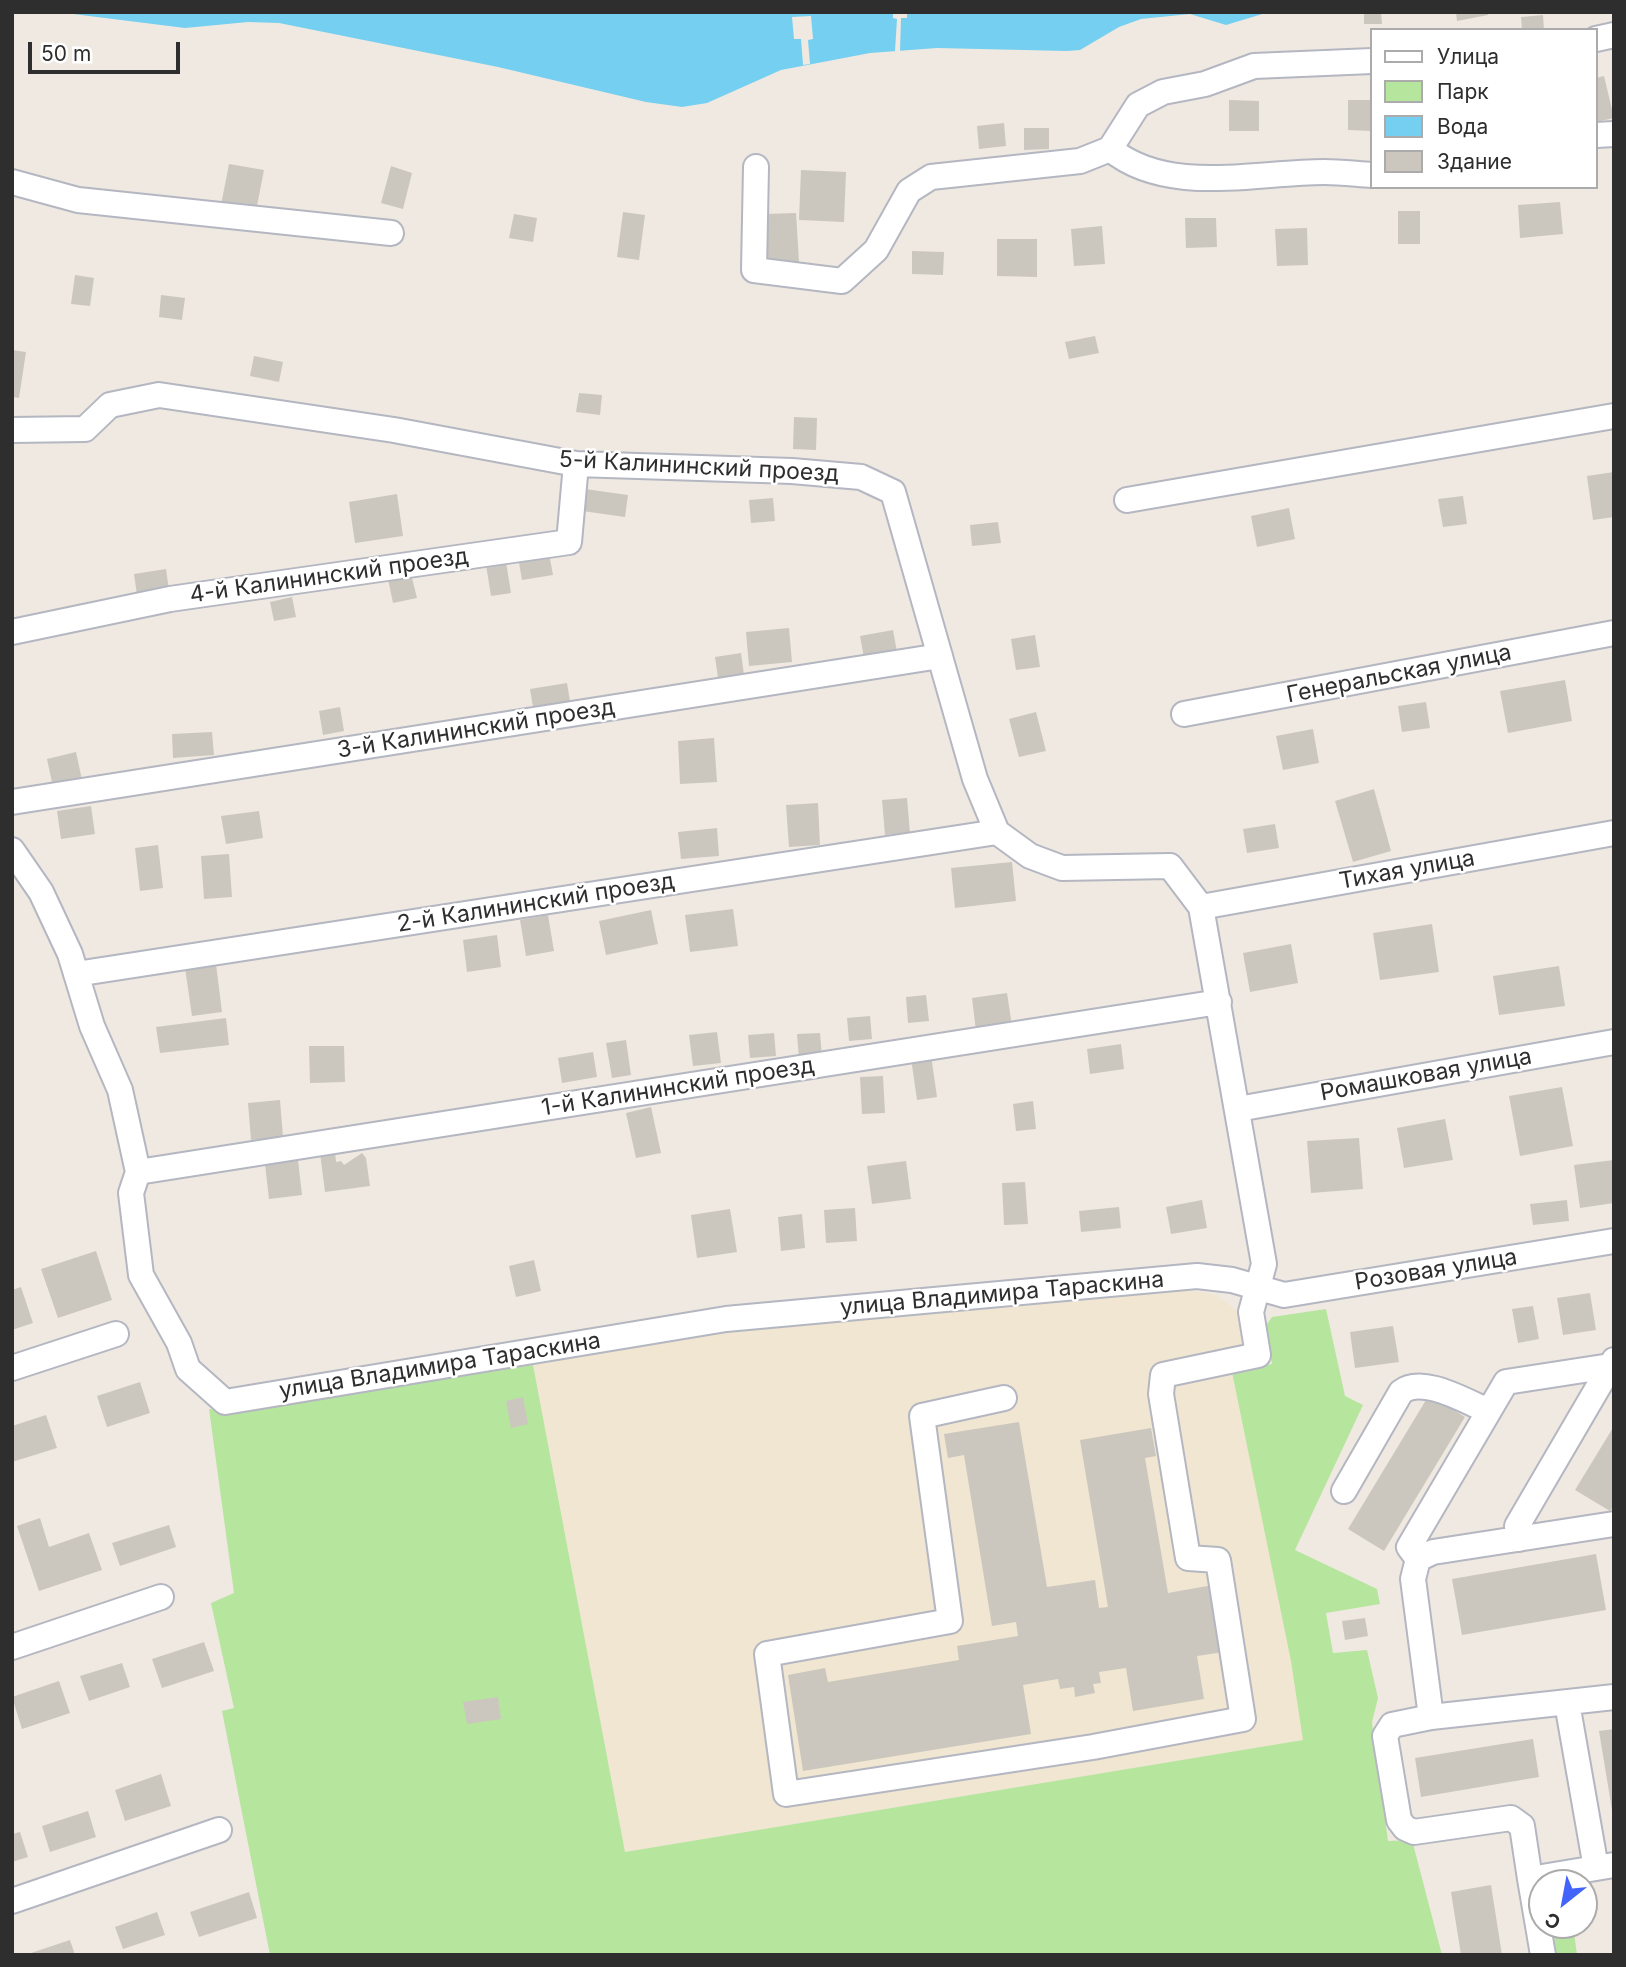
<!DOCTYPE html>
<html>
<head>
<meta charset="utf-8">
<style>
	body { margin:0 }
	#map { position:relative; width:1626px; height:1967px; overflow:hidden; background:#efe9e1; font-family:Inter,sans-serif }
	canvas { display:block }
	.frame { position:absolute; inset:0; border:14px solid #2e2e2e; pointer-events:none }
	.legend { position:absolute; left:1370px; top:28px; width:228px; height:161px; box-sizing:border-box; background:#fff; border:2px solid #ababab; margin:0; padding:9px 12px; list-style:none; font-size:21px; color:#2e2e2e }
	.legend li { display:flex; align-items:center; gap:14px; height:35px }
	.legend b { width:35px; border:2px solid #ababab }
	.north { position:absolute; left:1528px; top:1869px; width:70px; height:70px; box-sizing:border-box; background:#fff; border:2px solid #ababab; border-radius:50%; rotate:211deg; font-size:19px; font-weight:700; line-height:28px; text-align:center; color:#2e2e2e }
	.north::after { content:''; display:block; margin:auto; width:24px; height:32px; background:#4264fb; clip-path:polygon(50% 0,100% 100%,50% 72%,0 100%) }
	.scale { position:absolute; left:28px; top:42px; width:152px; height:32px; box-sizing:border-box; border:4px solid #2e2e2e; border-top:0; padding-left:9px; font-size:21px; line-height:24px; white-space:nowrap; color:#2e2e2e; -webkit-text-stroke:5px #fff; paint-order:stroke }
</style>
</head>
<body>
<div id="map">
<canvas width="1626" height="1967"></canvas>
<div class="frame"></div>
<ul class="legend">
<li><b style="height:9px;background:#fff"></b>Улица</li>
<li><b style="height:19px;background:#b6e59e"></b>Парк</li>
<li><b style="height:19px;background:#75cff0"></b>Вода</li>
<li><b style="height:19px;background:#cbc7bf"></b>Здание</li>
</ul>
<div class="north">С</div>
<div class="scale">50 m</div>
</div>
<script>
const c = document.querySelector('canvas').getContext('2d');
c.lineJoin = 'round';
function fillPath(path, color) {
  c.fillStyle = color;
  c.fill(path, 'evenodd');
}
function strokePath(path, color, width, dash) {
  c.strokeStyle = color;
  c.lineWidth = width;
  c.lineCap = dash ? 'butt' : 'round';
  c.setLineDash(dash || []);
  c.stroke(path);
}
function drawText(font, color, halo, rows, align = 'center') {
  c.font = font + ' Inter,sans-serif';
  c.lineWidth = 5;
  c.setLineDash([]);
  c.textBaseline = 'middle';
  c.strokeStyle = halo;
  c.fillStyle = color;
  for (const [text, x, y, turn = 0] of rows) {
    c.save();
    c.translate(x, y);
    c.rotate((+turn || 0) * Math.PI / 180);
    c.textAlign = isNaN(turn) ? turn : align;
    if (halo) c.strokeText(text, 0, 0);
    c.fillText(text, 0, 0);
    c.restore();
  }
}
const education = new Path2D(`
	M1190,1290L1216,1295L1237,1311L1304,1740L625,1852L533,1365L726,1329Z`);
const green = new Path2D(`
	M1326,1309L1345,1396L1363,1405L1295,1550L1377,1589L1380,1604L1326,1613L1333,1653L1367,1650L1378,1698L1372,1722L1388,1841L1412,1840L1442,1955H270L222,1711L234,1708L211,1603L234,1593L209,1409L238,1412L533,1365L625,1852L1303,1740L1291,1661L1232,1372L1272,1364L1265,1327L1272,1317Z
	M1552,1925H1573L1577,1955H1557Z`);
const water = new Path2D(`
	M57,12H1269L1226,25L1190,14L1141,19L1119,27L1080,50L1067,51L937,48L870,53L781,70L707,103L682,107L646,102L498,67L279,23L248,22L185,28Z`);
const pier = new Path2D(`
	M893,12H907V18H901L900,51H895L897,19L893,18Z
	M811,16L813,39L808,40L810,64L803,65L801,39H794L792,17Z`);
const building = new Path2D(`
	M1364,12H1381L1382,24H1364Z
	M1456,12H1488V15L1457,21Z
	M1543,15L1544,30H1522L1521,17Z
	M1604,76L1614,118L1596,122V78Z
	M1229,100L1259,101V131H1229Z
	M1348,100H1372V131L1348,130Z
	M1004,123L1006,146L979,149L977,126Z
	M1024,128H1049V149L1024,150Z
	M229,164L264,170L256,211L221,205Z
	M391,166L412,173L403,209L381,203Z
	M801,170L846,172L844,222L799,220Z
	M1560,202L1563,234L1520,238L1518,205Z
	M1398,211H1420V244H1398Z
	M623,212L645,215L639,260L617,257Z
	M796,213L799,262L768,263L765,214Z
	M514,214L537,218L533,242L509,238Z
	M1185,218H1216L1217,247L1186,248Z
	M1102,226L1105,264L1074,266L1071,229Z
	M1307,228L1308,265L1277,266L1275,229Z
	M997,239H1037V277L997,276Z
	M912,251L944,252L943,275L912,274Z
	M75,275L94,278L90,306L71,304Z
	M161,295L185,298L182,320L159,317Z
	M1095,336L1099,353L1069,359L1065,342Z
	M12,350L26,352L19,398L12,397Z
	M254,356L283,362L279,382L250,376Z
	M579,393L602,395L600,415L576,412Z
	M794,417L817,418L816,450L793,449Z
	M1614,472V517L1593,520L1587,476Z
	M585,489L628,495L625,517L582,511Z
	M397,494L403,536L355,543L349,502Z
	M1463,496L1467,524L1443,527L1438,499Z
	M773,498L775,521L751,523L749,500Z
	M1289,508L1295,539L1257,547L1251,516Z
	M998,522L1001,543L972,546L970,525Z
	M549,553L553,575L522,580L518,557Z
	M506,562L511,593L491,596L486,565Z
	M166,569L169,590L137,595L134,574Z
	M411,574L417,598L393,603L388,579Z
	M292,597L296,617L274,621L270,602Z
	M789,628L792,662L749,666L746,632Z
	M893,630L897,652L864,658L860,636Z
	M1035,635L1040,667L1016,670L1011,639Z
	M741,653L744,675L718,678L715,657Z
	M1565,680L1572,721L1508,733L1500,691Z
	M567,683L570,701L533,707L530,689Z
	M1426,702L1430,728L1402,732L1398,706Z
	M340,707L344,731L323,735L319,711Z
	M1036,712L1046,751L1019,757L1009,719Z
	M1313,729L1319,763L1283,770L1276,736Z
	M212,732L214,755L173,758L172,734Z
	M714,738L717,782L680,784L678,741Z
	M76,752L82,780L53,787L47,759Z
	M1374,789L1391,851L1353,862L1335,801Z
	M907,798L910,833L885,835L882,800Z
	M818,803L820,845L789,847L786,805Z
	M91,806L95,834L61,839L57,811Z
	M259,811L263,838L226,844L221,816Z
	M1275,824L1279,848L1247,853L1243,829Z
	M717,828L719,856L681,859L678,832Z
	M158,845L163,888L140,891L135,848Z
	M229,854L232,897L204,899L201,856Z
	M1012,862L1016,901L955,908L951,868Z
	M733,909L738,946L690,952L685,915Z
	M651,910L658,944L606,955L599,921Z
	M548,915L554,951L526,956L520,920Z
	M1432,924L1439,972L1380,980L1373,933Z
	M497,935L501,967L467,972L463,940Z
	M1291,944L1298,983L1250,992L1243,953Z
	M216,964L222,1012L192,1016L185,968Z
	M1559,966L1565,1006L1499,1015L1493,976Z
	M1007,993L1012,1026L976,1031L972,998Z
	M926,995L929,1021L908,1023L906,997Z
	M870,1016L872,1039L849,1041L847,1018Z
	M226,1018L229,1045L160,1053L156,1027Z
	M717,1032L721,1063L693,1066L689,1035Z
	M774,1033L776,1056L750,1058L748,1035Z
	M820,1033L822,1057L799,1059L797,1034Z
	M626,1040L631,1075L612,1078L606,1043Z
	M1121,1044L1124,1069L1090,1074L1087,1049Z
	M309,1046H344L345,1082L310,1083Z
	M593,1052L597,1077L562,1083L558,1058Z
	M931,1055L937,1097L917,1100L911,1058Z
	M883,1076L885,1113L862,1114L860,1077Z
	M1562,1087L1573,1146L1520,1156L1509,1096Z
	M280,1100L283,1137L251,1140L248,1103Z
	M1033,1101L1036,1129L1016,1131L1013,1104Z
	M651,1107L661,1153L636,1158L626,1113Z
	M1445,1119L1453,1160L1404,1168L1397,1128Z
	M1359,1138L1363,1189L1311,1193L1307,1141Z
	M335,1151L336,1162L341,1161L344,1165L362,1153L366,1158L370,1186L325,1192L320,1153Z
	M298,1160L302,1195L269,1199L265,1164Z
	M1614,1160V1203L1580,1208L1574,1165Z
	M906,1161L911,1199L872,1204L867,1166Z
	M1025,1182L1028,1224L1004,1225L1002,1183Z
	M1202,1200L1207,1228L1171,1234L1166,1207Z
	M1567,1200L1569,1221L1533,1225L1530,1204Z
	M1119,1207L1121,1228L1081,1232L1079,1211Z
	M855,1208L857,1241L826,1243L824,1210Z
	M730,1209L737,1252L697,1258L691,1215Z
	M802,1214L805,1248L781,1251L778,1217Z
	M96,1251L112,1300L58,1318L41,1269Z
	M534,1260L541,1291L516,1297L509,1266Z
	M21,1287L33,1323L12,1330V1290Z
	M1590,1293L1596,1330L1563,1335L1557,1298Z
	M1533,1306L1539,1339L1518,1343L1512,1309Z
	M1393,1326L1399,1362L1355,1368L1350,1332Z
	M140,1382L150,1413L107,1427L97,1396Z
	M1429,1395L1465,1417L1384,1551L1348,1529Z
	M523,1397L528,1424L511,1428L506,1401Z
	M46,1415L57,1448L12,1462V1426Z
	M1019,1422L1047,1587L1095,1580L1099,1608L1108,1607L1080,1440L1151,1428L1156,1456L1145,1458L1168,1593L1213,1585L1224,1652L1197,1656L1204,1699L1133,1711L1126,1668L1099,1672L1101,1683L1093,1684L1095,1693L1075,1697L1074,1687L1060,1689L1058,1679L1023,1685L1031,1734L803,1771L788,1675L825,1668L828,1682L959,1660L957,1646L1018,1636L1016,1622L992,1626L964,1455L948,1458L944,1434Z
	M1614,1426V1505L1610,1511L1575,1490Z
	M40,1518L49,1547L89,1533L102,1570L39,1591L17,1526Z
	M169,1525L176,1547L120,1566L112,1543Z
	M1596,1554L1606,1610L1462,1635L1452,1579Z
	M1365,1618L1368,1636L1345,1640L1342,1621Z
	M204,1642L214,1671L162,1688L152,1659Z
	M122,1663L130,1687L89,1701L80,1676Z
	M59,1681L70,1713L22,1729L12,1697Z
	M498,1697L501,1719L467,1724L463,1702Z
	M1614,1729V1810H1612L1599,1731Z
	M1533,1739L1539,1777L1421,1797L1415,1758Z
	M161,1774L171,1806L125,1821L115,1790Z
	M88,1811L96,1837L50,1852L42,1826Z
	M20,1832L28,1857L12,1862V1834Z
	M1491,1885L1502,1955H1461L1451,1892Z
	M249,1892L257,1918L199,1937L190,1912Z
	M157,1912L165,1935L123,1949L115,1927Z
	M70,1940L75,1955H28V1954Z`);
const minor = new Path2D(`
	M1596,39L1614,35
	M1596,135L1614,134
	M1110,149C1168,196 1255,172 1324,172C1340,172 1356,174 1372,175
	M756,167L754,270L842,281L876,250L909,191L931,177L1080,161L1110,149L1138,105L1163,92L1205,84L1254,66L1372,61
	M12,182L78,200L391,233
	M12,430L85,429L110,405L159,395L394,430L576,464L792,471L861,477L893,492L975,779L997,832L1030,856L1062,868L1170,866L1201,907L1264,1264L1251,1312L1258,1355L1163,1375L1161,1394L1188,1558L1218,1560L1243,1719L1093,1747L786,1794L767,1654L950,1621L922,1416L1004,1398
	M1127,500L1614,416
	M12,632L170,599L569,542L576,464
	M1184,714L1614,633
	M12,802L940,656
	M12,850L41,892L70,954L92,1026L120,1090L138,1172L131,1193L141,1275L179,1343L188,1369L225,1402L726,1319L1197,1276L1232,1280L1284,1295L1614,1241
	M1201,907L1614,833
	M76,974L997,832
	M1238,1109L1614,1042
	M138,1172L1219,1002
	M12,1368L116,1334
	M1344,1491L1401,1392C1423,1375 1466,1402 1489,1411
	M1519,1539L1517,1526L1614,1360
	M1418,1559L1409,1547L1506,1382L1610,1366
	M12,1647L161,1597
	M1614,1697L1431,1717L1392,1725L1385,1736L1399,1820L1405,1828L1414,1832L1511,1818L1522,1826L1530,1879L1614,1865
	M1567,1703L1596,1868
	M1431,1717L1413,1579L1418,1559L1433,1552L1614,1524
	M1530,1879L1543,1955
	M12,1901L219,1830`);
const streetNames = [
	["5-й Калининский проезд",699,467,3],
	["4-й Калининский проезд",329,576,-8],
	["Генеральская улица",1399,674,-11],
	["3-й Калининский проезд",476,729,-9],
	["Тихая улица",1407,870,-10],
	["2-й Калининский проезд",536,903,-9],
	["Ромашковая улица",1426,1075,-10],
	["1-й Калининский проезд",678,1087,-9],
	["Розовая улица",1436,1270,-9],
	["улица Владимира Тараскина",1002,1294,-5],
	["улица Владимира Тараскина",440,1366,-9]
];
fillPath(education, '#f0e6d1');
fillPath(green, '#b6e59e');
fillPath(water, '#75cff0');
fillPath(pier, '#efe9e1');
fillPath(building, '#cbc7bf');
strokePath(minor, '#b4b7c1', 28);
strokePath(minor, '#fff', 24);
drawText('23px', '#2e2e2e', '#fff', streetNames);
</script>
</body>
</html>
